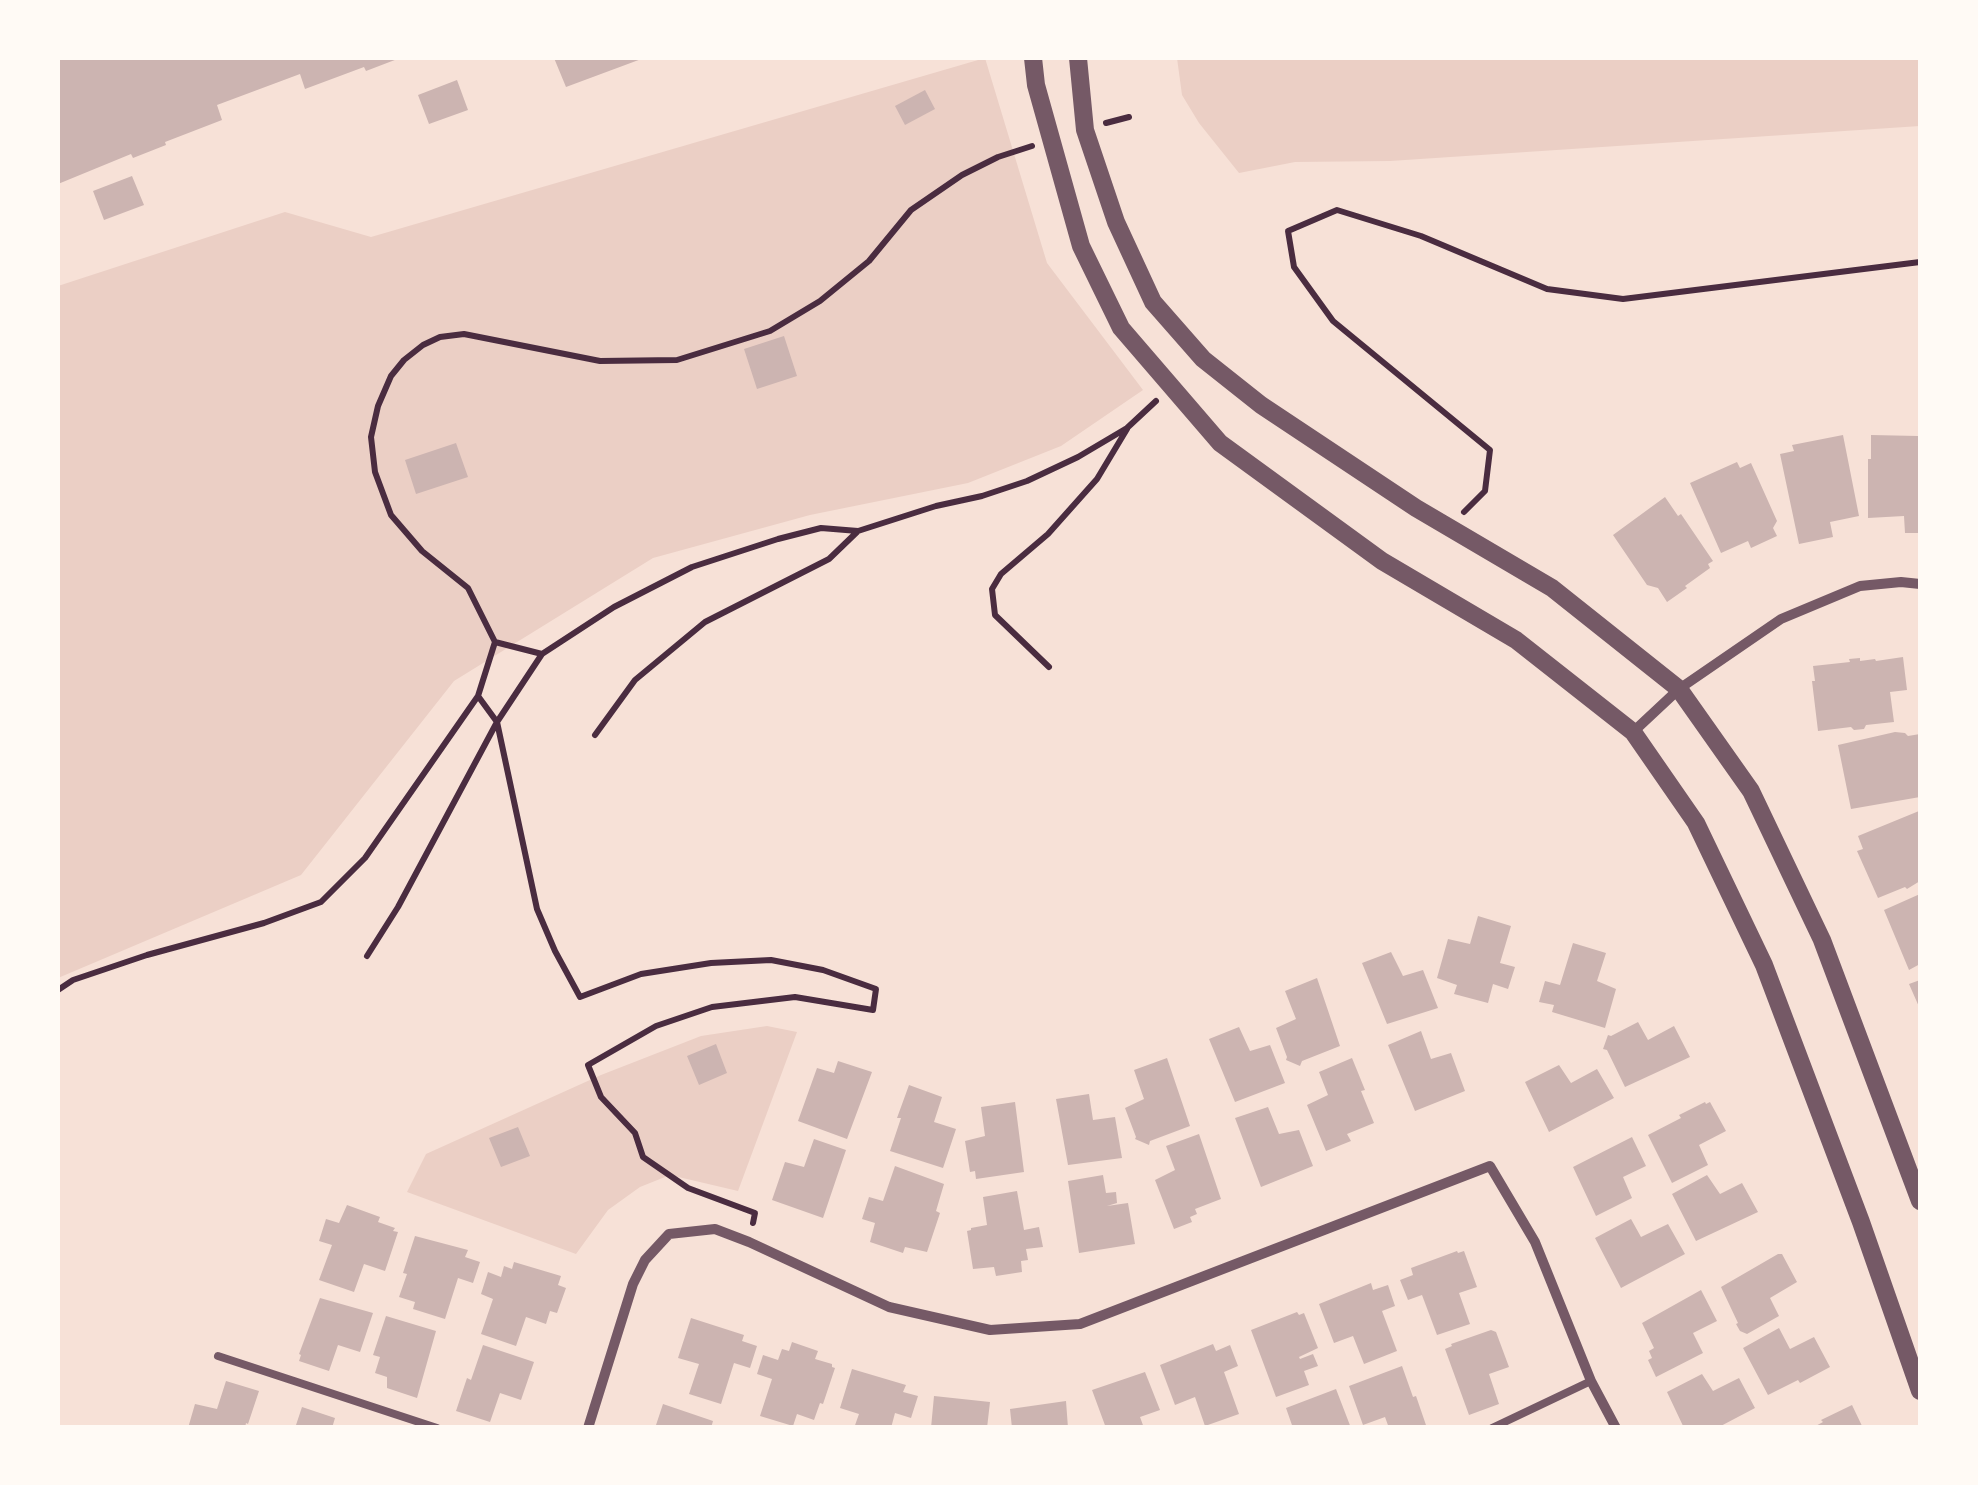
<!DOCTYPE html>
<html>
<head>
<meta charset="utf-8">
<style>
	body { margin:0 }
	#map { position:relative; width:1978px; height:1485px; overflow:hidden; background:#f7e1d7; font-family:"Titillium Web",sans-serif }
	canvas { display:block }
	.frame { position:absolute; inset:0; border:60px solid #fffaf5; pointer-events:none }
</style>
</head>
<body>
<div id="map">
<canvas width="1978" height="1485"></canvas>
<div class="frame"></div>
</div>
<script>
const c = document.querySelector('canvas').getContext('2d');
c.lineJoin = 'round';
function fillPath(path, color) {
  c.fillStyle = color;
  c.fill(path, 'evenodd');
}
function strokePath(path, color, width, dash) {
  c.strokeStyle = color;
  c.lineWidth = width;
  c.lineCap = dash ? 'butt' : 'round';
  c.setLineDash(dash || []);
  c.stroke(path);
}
const green = new Path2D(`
	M985,58L1047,263L1143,390L1061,446L968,483L810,515L653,558L454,681L301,875L58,978V286L285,212L371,237Z
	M1177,58H1920V126L1390,161L1295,162L1239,173L1199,123L1182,95Z
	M767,1026L797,1032L738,1191L670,1175L640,1187L608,1210L576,1254L407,1192L426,1154L601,1075L701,1036Z`);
const building = new Path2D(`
	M58,58H400L366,71L364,67L305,89L300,74L217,105L222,120L165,142L166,145L133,158L131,154L58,184Z
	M554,58H644L566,87Z
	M457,80L468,110L429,124L418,95Z
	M925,90L935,109L905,125L895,106Z
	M132,176L144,205L104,220L93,191Z
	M784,336L797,376L757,389L744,349Z
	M1843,435L1859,516L1830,522L1833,537L1799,544L1780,454L1794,451L1792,445Z
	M1871,435L1918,436L1920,438V533H1905L1904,516L1868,518V459H1871Z
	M456,443L468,477L416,494L405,460Z
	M1737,462L1740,468L1751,463L1777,521L1773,528L1777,536L1751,548L1748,541L1721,553L1690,483Z
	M1665,497L1678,516L1681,514L1713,561L1708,564L1710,568L1685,586L1687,588L1667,602L1658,588L1647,585L1613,535Z
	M1903,657L1907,690L1890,692L1894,722L1866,725L1864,729L1854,730L1851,727L1818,731L1812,681H1815L1813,666L1850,662L1849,659L1860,658V661L1875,659L1876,661Z
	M1895,732L1905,733L1908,736L1920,734V797L1851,809L1838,745Z
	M1919,811L1920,881L1907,889L1905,887L1878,898L1857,851L1863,849L1858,836Z
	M1920,894V964L1909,970L1884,910Z
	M1478,916L1511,926L1500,963L1515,967L1508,989L1493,984L1488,1003L1454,994L1457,985L1437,978L1448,939L1470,944Z
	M1573,943L1606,953L1597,981L1616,989L1605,1028L1552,1012L1554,1005L1539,1002L1545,981L1560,985Z
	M1391,952L1403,976L1423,970L1438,1008L1387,1024L1362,963Z
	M1317,978L1340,1046L1302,1061L1300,1066L1286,1060L1287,1057L1276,1028L1296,1019L1285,991Z
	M1920,980V1009L1909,984Z
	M1638,1022L1648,1040L1674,1026L1690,1057L1625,1087L1607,1050L1603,1049L1608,1035L1611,1036Z
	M1239,1027L1250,1051L1270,1045L1285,1083L1235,1102L1209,1039Z
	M1421,1031L1431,1059L1451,1053L1465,1091L1415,1111L1388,1045Z
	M716,1044L727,1073L699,1085L687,1056Z
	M1167,1058L1190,1126L1150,1141L1149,1145L1135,1139L1136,1137L1125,1108L1144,1099L1134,1070Z
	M1352,1058L1365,1090L1361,1091L1374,1123L1347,1134L1351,1141L1326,1151L1307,1105L1328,1095L1319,1072Z
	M838,1061L872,1072L847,1139L798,1121L817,1068L834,1073Z
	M1559,1065L1571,1083L1597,1069L1614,1098L1549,1132L1525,1082Z
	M909,1085L942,1097L934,1122L956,1129L943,1168L890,1151L901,1118H897Z
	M1089,1094L1093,1120L1115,1117L1122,1158L1068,1165L1056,1099Z
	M1015,1102L1024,1172L976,1179L975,1171L970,1172L965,1141L985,1136L981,1107Z
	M1705,1102L1706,1104L1710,1102L1726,1131L1699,1145L1708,1165L1672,1183L1648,1135L1681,1118L1679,1115Z
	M1268,1107L1279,1134L1299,1130L1313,1166L1261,1187L1235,1118Z
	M518,1127L530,1156L501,1167L489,1138Z
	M1199,1134L1221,1199L1195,1209L1197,1214L1190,1217L1192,1222L1174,1229L1155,1180L1175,1170L1166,1146Z
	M1632,1137L1646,1166L1623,1177L1632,1198L1596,1216L1573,1167Z
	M814,1139L846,1150L823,1218L772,1200L785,1162L804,1167Z
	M895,1166L944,1184L936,1211L940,1213L927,1252L905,1247L903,1253L870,1242L875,1223L862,1219L869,1197L883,1201Z
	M1103,1175L1106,1193L1116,1192L1117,1203L1107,1206L1128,1203L1135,1244L1079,1253L1068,1181Z
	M1707,1175L1720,1194L1742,1183L1758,1212L1696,1241L1672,1194Z
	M1017,1191L1024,1230L1039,1227L1043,1247L1026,1249L1028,1260L1021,1261L1022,1272L996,1276L994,1267L973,1269L967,1231L971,1230V1228L987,1225L983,1197Z
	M347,1205L380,1217L378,1222L395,1228L393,1231L398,1232L385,1271L364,1264L354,1292L319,1280L332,1245L319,1241L326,1219L339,1223Z
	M1631,1219L1641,1237L1668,1224L1685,1254L1621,1288L1595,1238Z
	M415,1236L468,1250L465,1257L480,1262L473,1283L458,1278L445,1319L413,1309L415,1302L399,1297L407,1274L403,1273Z
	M1457,1251L1458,1253L1464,1251L1477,1287L1459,1293L1470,1324L1437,1335L1422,1295L1408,1300L1400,1280L1413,1275L1411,1268Z
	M1778,1254H1782L1797,1282L1770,1298L1779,1316L1747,1334L1740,1331L1736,1324L1738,1323L1721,1287Z
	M514,1262L561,1276L558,1285L566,1288L557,1313L550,1311L546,1324L526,1317L516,1346L481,1334L493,1299L481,1294L488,1272L501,1277L504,1266L512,1269Z
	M1371,1283L1373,1290L1388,1285L1395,1306L1382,1311L1397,1351L1364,1364L1353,1336L1334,1343L1319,1304Z
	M1701,1290L1717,1321L1693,1333L1703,1353L1656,1377L1648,1360L1652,1358L1649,1351L1654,1348L1642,1323Z
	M320,1298L373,1313L360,1352L338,1345L329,1371L299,1361L301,1355L299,1354Z
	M1297,1312L1299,1315L1304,1313L1318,1348L1299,1357L1300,1359L1313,1354L1318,1366L1304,1371L1309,1385L1276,1397L1251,1330Z
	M386,1316L436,1331L417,1398L387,1388V1377L375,1373L380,1357L373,1355Z
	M691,1318L744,1335L742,1341L757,1346L750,1368L734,1363L721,1404L689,1394L699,1364L678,1358Z
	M1779,1328L1790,1349L1814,1337L1830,1367L1800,1383L1798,1380L1768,1395L1743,1348Z
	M1491,1330L1496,1332L1509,1367L1489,1374L1499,1404L1469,1415L1445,1349L1452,1346L1451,1344Z
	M792,1342L818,1351L815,1359L832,1364V1367L835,1368L823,1404L820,1403L814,1420L797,1414L793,1426L760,1416L772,1379L757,1374L763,1355L778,1360L782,1349L789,1351Z
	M1213,1344L1216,1351L1230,1345L1238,1366L1224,1372L1239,1414L1205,1426L1195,1397L1175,1405L1160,1365Z
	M483,1345L534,1362L521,1400L500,1393L490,1422L456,1411L467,1378L471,1380Z
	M1402,1366L1413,1397L1416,1396L1427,1428H1389L1385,1417L1363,1425L1349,1386Z
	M852,1369L906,1385L903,1392L918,1396L911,1418L895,1413L891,1428H854L859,1414L840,1408Z
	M1145,1372L1160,1410L1140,1417L1144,1428H1106L1092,1390Z
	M1702,1374L1713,1391L1739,1378L1755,1408L1717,1428H1684L1667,1392Z
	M226,1381L259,1391L248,1424L246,1423L245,1428H188L195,1404L217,1409Z
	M1336,1389L1351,1428H1293L1286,1408Z
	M934,1396L990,1402L987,1428H931Z
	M1066,1401L1068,1428H1012L1010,1409Z
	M663,1404L713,1421L711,1428H655Z
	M1852,1405L1863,1428H1812L1823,1422L1821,1420Z
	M302,1407L335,1418L332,1428H295Z`);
const path = new Path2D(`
	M1106,123L1129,117
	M1032,146L998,157L962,175L911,210L869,261L820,301L770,331L677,360L600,361L464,334L440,337L423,345L404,360L391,376L378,406L371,437L375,472L391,515L422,551L468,588L495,642L542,654L614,607L692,567L778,539L821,528L858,531L936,506L982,496L1027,481L1078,457L1127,428L1156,401
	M1464,512L1485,491L1490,450L1333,321L1294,267L1288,231L1337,210L1421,236L1547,289L1623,299L1920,262
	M1049,667L995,615L992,589L1001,574L1048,534L1097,479L1127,429
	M478,696L497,722L537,909L555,951L580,997L641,974L711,963L771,960L823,970L876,989L873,1010L795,997L712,1007L656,1026L588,1065L601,1097L635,1133L643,1157L688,1188L755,1213L753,1223
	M595,735L635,680L705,622L829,559L857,532
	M367,956L398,907L497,722L542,654
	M58,990L73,980L147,955L264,923L321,902L365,858L478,696L495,642`);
const service = new Path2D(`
	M218,1356L437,1428
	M1492,1428L1591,1381`);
const minor = new Path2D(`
	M1633,732L1679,689L1781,619L1860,586L1901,582L1920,584
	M588,1428L633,1284L645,1260L669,1234L715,1229L749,1242L889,1307L990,1330L1080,1324L1490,1166L1535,1242L1591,1381L1616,1428`);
const tertiary = new Path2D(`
	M1033,58L1036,85L1081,246L1121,328L1220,443L1382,561L1516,640L1633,732L1696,823L1764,965L1861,1222L1920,1391
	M1078,58L1085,130L1116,222L1153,302L1203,359L1261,405L1416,508L1552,588L1679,689L1751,791L1822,940L1920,1201`);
fillPath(green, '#ebcfc5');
fillPath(building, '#ccb4b1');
strokePath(path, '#4a2c40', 6);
strokePath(service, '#755966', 8);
strokePath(minor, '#755966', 10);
strokePath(tertiary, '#755966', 18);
</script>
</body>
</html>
